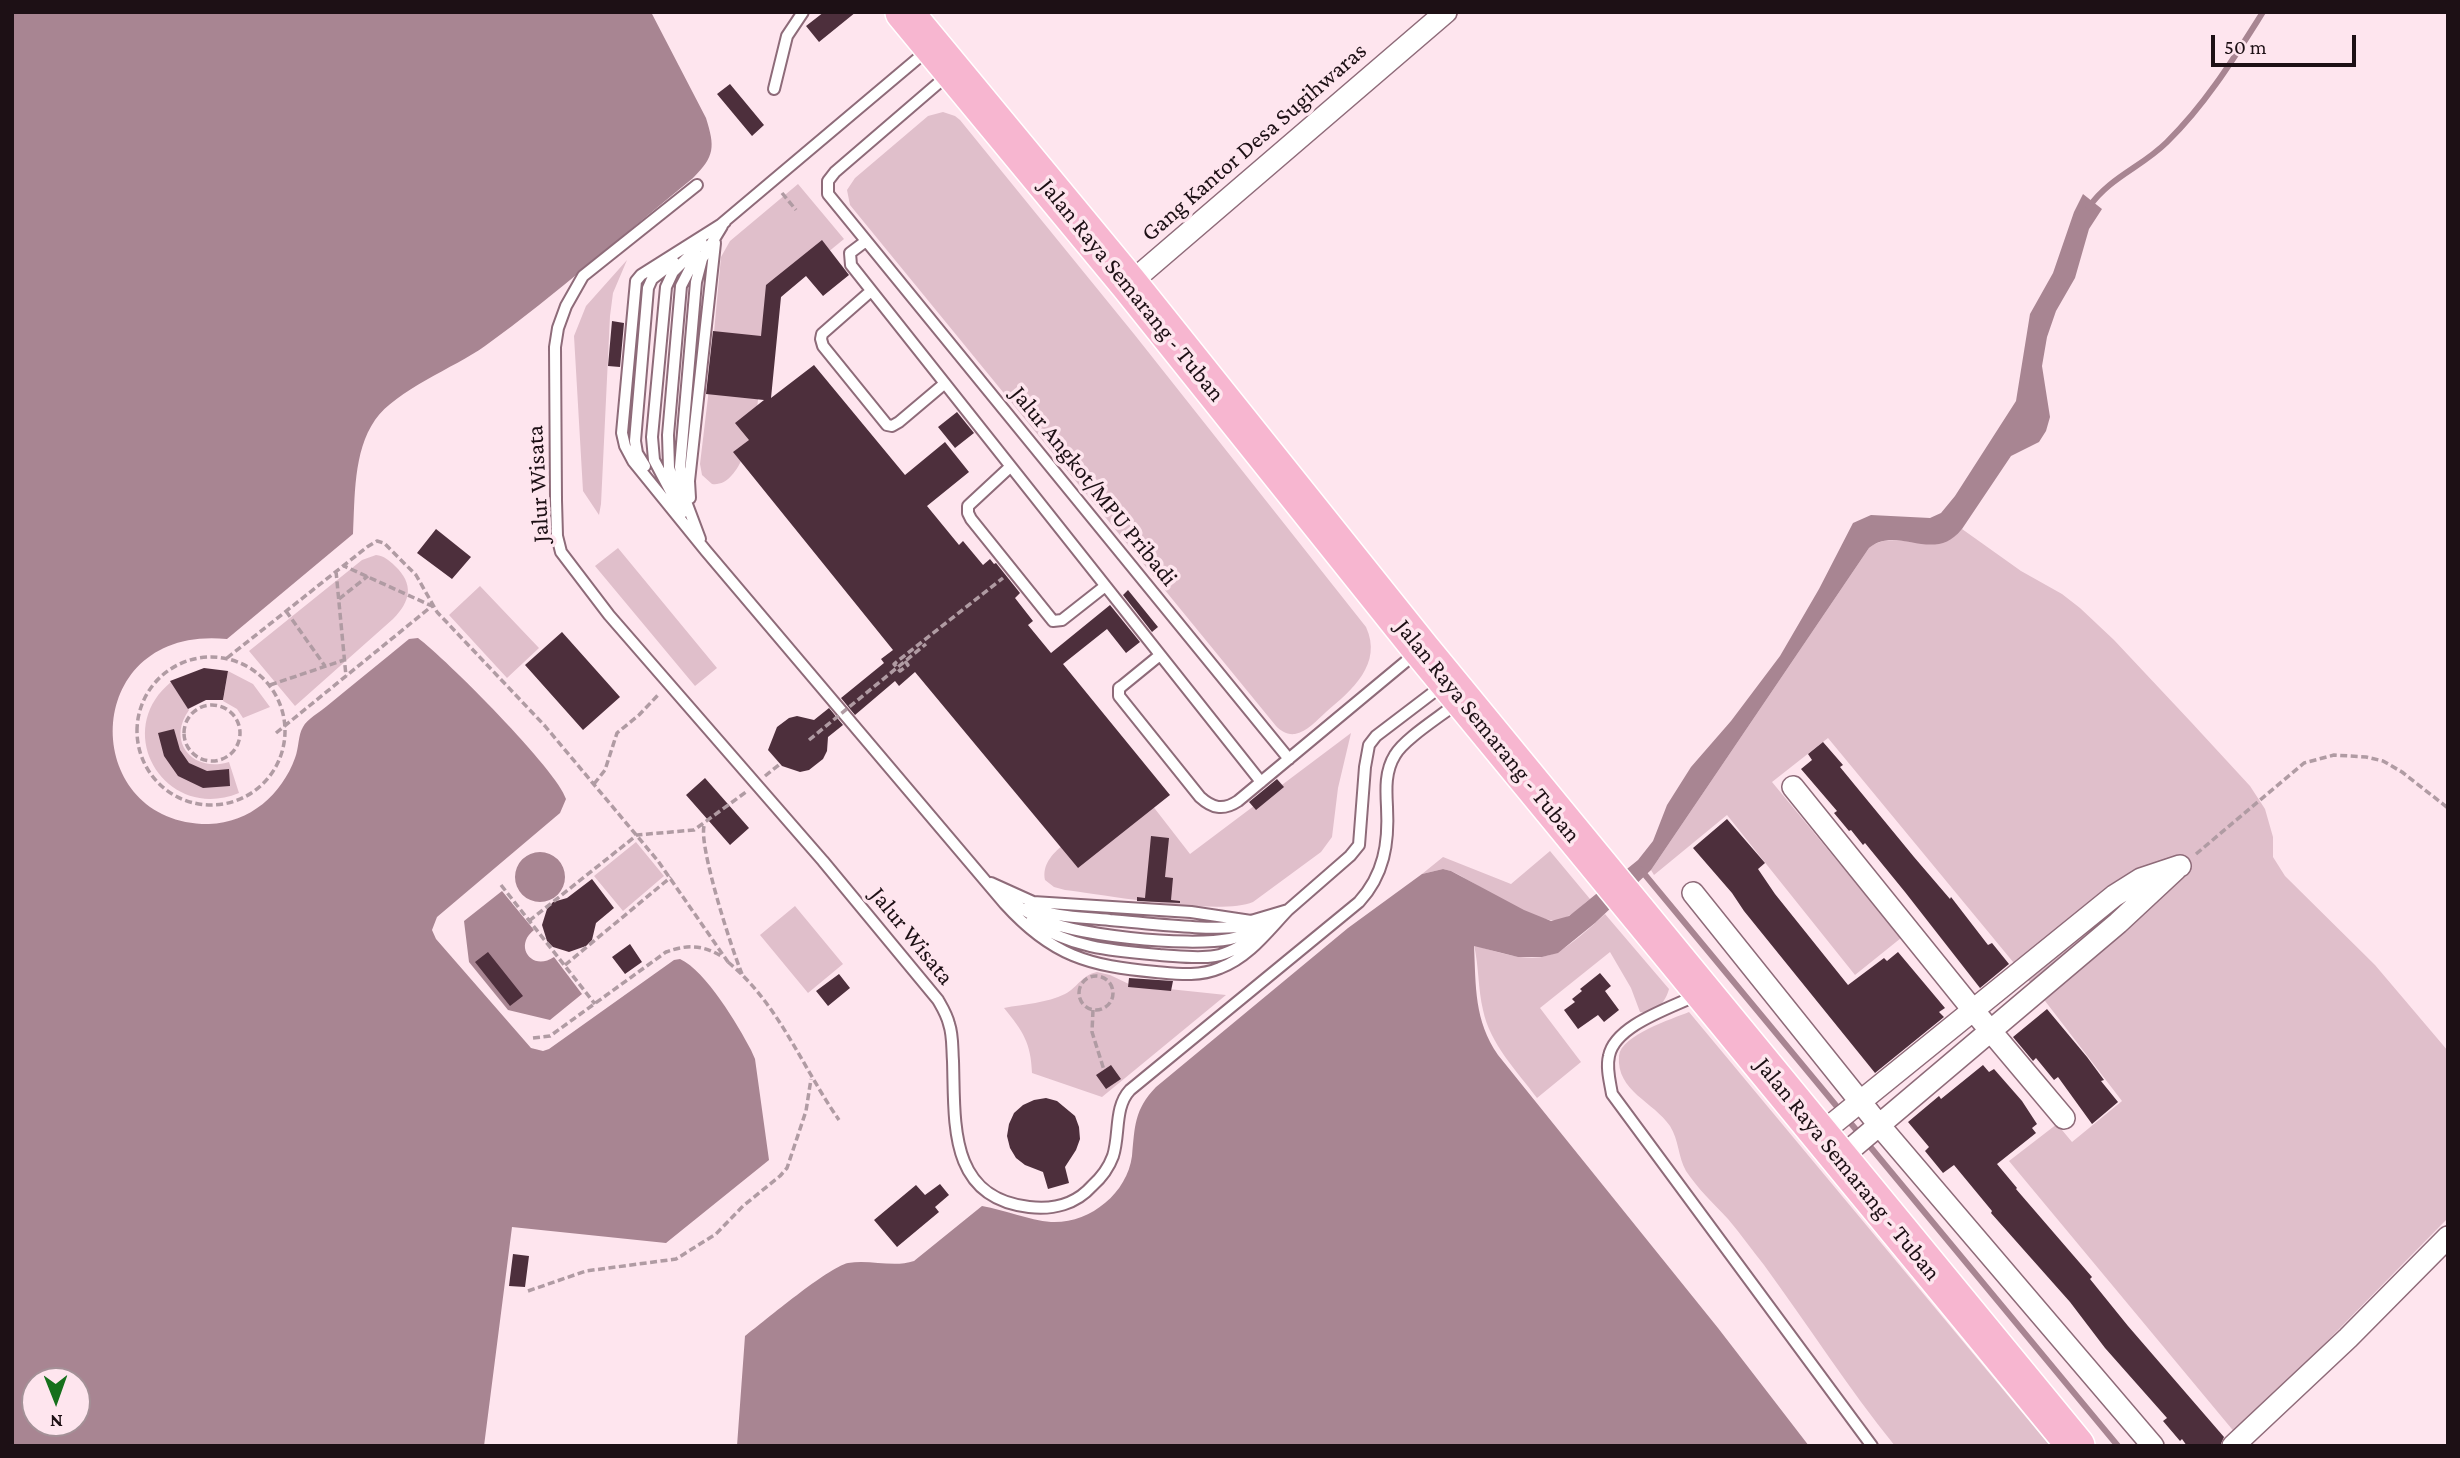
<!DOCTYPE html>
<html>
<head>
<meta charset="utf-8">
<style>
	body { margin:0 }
	#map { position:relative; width:2460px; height:1458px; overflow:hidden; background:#fee5ee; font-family:"Crimson Pro",serif }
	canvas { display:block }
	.frame { position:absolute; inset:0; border:14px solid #1d1015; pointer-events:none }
	.north { position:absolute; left:21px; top:1367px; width:70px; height:70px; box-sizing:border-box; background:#fee5ee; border:2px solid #a49097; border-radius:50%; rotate:179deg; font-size:19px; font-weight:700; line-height:28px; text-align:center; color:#1d1015 }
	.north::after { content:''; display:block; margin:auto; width:24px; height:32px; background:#16701c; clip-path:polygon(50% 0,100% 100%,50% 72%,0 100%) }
	.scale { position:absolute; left:2211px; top:35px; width:145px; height:32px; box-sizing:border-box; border:4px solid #1d1015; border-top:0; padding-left:9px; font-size:21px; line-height:24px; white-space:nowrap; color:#1d1015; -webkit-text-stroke:5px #fee5ee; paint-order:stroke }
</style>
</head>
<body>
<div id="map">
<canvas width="2460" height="1458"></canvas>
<div class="frame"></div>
<div class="north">N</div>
<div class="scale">50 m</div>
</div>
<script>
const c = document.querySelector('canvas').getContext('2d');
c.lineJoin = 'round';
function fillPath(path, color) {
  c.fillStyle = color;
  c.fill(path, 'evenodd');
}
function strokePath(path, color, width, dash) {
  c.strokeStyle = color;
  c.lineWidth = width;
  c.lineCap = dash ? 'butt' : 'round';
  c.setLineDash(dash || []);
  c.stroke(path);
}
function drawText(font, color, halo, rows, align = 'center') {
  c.font = font + ' "Crimson Pro",serif';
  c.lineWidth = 7;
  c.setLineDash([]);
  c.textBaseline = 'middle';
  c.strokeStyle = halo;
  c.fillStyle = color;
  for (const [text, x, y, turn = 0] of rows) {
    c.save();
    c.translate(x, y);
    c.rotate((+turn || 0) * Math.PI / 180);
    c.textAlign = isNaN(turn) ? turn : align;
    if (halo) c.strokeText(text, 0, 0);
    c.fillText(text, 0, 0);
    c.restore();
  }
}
const green = new Path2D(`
	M943,112L955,116L960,120L1134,334L1366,627C1383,664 1352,690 1326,712C1317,720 1307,732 1295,734C1287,735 1281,731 1276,726L850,205L847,190L855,178L928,116Z
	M798,184L844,239L766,303L757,411C752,432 740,488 712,484L702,475L700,464L708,397L721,257L730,241Z
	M627,260L613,293L610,316L601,504L599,515L583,491L574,336L586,306Z
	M1962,529L2021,571L2062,594L2080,608L2114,640L2191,722L2250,786L2265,809L2273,837V857L2285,876L2375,965L2448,1051V1218L2236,1434L2009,1161L2057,1124L2072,1142L2122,1101L2042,997L1828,738L1772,782L1901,938L1855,975L1727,815L1654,875L1651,870L1869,548C1894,526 1937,561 1962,529Z
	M618,548L717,668L695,686L595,566Z
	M376,555C384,556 389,560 395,566C414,584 411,601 393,619L295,706L249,651L362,560Z
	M480,586L539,648L507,678L449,615Z
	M228,671L253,684L270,707L243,718L237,709L223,701Z
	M171,682L189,710C166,742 193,773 229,762L239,793C166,823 110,732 171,682Z
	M1351,733L1338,788L1332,837L1321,852L1253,902C1219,916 1107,895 1065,890L1054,887L1045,880C1042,865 1052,854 1063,845L1152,805L1190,854Z
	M636,842L664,876L623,911L594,876Z
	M1550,851L1590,899C1581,906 1571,917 1559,920C1536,925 1475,882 1451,871L1443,869L1422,874L1443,857L1511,884Z
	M795,906L843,964L808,993L760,935Z
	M1605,914L1669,989C1665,1003 1656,1014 1640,1012L1631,988L1610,952L1540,1008L1581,1062L1537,1098C1517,1071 1490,1044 1483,1010C1478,989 1479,967 1474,945C1544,967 1552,963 1605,914Z
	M1097,972L1110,975L1131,985L1226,995L1102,1097L1032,1073C1031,1043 1023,1031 1004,1008C1024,1004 1047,1003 1065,994C1078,987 1082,975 1097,972Z
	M1689,1012L2050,1446H1895C1848,1388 1808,1325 1764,1265C1752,1250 1740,1233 1728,1219C1713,1203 1698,1189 1686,1171C1678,1157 1679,1140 1670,1126C1654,1102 1616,1091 1619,1056C1621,1035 1672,1019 1689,1012Z`);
const water = new Path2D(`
	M12,12H651L706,118C715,147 715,156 693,178C624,234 557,294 485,346C454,368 396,390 375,420C353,452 355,498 353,534L227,639C78,624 78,825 209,824C250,823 282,794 295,758C299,748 298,735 303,727C307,719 320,712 327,706C354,684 382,661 409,639L418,638C445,658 558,771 566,799L560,813L437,917L432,930L436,939L531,1048L543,1051L549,1049L674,960L680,959C706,971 738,1025 751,1050L755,1059L769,1160L666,1243L512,1227L484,1446H12ZM35,1381H77V1423H35Z
	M2083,194L2102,209L2089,229L2075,278L2056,311L2047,337L2042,366L2050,417L2046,431L2039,442L2011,456L1962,529C1934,565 1897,524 1869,548L1651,870L1595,923L1558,953L1542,957H1518L1474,946C1476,987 1474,1020 1498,1055L1718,1328L1809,1446H737L745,1336C766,1320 827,1268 848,1263C870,1259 893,1268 914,1261L982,1206C1005,1210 1028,1220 1051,1222C1089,1224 1127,1194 1132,1156C1135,1126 1134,1110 1156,1087L1348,928L1422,874L1443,869L1451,871L1524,910L1551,921L1569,916L1638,860L1653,841L1667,805L1691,767L1731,721L1780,656L1819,589L1853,523L1871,515L1930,518L1941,513L1955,496L2016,401L2030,314L2053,273L2074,212Z
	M515 877a25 25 0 1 1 50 0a25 25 0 1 1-50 0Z
	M502,891L534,930C513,946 532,972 554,957L582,994L550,1020L508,1010L469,962L464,921Z`);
const stream = new Path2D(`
	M2089,207C2110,177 2142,167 2167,142C2206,104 2234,58 2263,12
	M1641,870L2118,1446`);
const building = new Path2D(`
	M824,12H856L819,42L806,26Z
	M730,84L764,125L752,136L717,94Z
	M822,240L849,275L823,296L806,276L781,297L771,398L814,365L905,475L945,442L969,472L927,506L959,545L963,541L983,565L990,559L994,564L996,563L1020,593L1015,598L1033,621L1028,625L1051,653L1110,605L1140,642L1126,653L1107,629L1063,664L1170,795L1078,868L915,672L899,686L895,681L855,715L841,698L884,663L881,659L893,650L733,452L749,440L735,423L764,400L706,394L713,331L761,336L766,285Z
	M612,321L624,323L620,367L608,366Z
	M957,412L974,433L955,448L938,427Z
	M436,529L471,557L452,579L417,553Z
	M1128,590L1158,627L1152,632L1123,595Z
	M562,632L620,697L583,730L525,665Z
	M204,668L228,671L223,700H206L188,709L170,681Z
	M829,708L843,725L828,737L827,751L823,759L809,770L800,772L782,766L768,750L777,727L789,718L797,716L814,720Z
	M174,729L180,750L189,763L207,771L229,769L230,786L203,788L178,776L164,756L158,733Z
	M1823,742L1843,765L1840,767L1914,857L1950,899L1951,897L1988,945L1992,943L2009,964L1980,988L1905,892L1865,843L1863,845L1851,830L1849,831L1834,813L1837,811L1801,769L1812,760L1808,754Z
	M705,778L749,828L730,845L686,795Z
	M1277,779L1284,787L1256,810L1249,802Z
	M1727,819L1765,863L1758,869L1775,894L1848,985L1884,958L1887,961L1898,952L1945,1008L1939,1012L1944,1017L1875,1073L1744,911L1732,893L1693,848Z
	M1151,836L1169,838L1165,877L1173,878L1171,900L1180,901V903L1137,901V897L1145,898Z
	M592,879L614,908L596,923L592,940L586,946L569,952L553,947L547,941L542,925L547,909L553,902L567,898Z
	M630,944L642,962L625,974L612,957Z
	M488,952L523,996L510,1006L475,962Z
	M1600,973L1611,986L1605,991L1619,1010L1604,1022L1598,1015L1578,1029L1564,1010L1575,1002L1572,999L1582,991L1580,989Z
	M839,974L850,988L828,1006L816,991Z
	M1129,978L1173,981L1171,991L1128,987Z
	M2047,1009L2087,1057L2104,1080L2101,1081L2118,1102L2092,1124L2058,1077L2054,1080L2036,1058L2033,1061L2013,1037Z
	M1111,1065L1121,1079L1106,1089L1096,1075Z
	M1983,1065L1989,1072L1994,1069L2022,1101L2037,1124L2032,1128L2036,1133L1997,1164L2017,1188L2016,1189L2092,1277L2090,1279L2128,1326L2224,1437L2220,1446H2187L2182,1439L2180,1441L2163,1421L2167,1418L2105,1348L2070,1302L1991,1213L1992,1211L1954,1165L1943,1173L1925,1151L1929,1147L1908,1122L1939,1096L1941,1099Z
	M1046,1098L1057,1101L1075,1116L1079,1127L1080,1139L1076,1150L1065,1167L1069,1183L1048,1189L1043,1172L1025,1165L1016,1158L1010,1148L1007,1136L1009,1124L1014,1113L1023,1105L1034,1100Z
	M940,1184L949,1195L935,1207L939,1212L897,1247L874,1220L916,1185L925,1195Z
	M513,1254L529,1256L525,1287L509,1286Z`);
const path = new Path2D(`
	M782,193L796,210
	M336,571L346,676
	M339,599L368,576
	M286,611L325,666
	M137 731a74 74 0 1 1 148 0a74 74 0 1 1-148 0Z
	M227,658L367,547L377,541L384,543L416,575L437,612L545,726L658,861L728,962
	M905,661L908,665L900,671L894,664L1003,578
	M270,685L344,660
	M184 733a28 28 0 1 1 56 0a28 28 0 1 1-56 0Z
	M276,733L432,606L344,566
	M765,776L780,764
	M594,784L605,770L617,733L639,715L658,695
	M704,826C699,848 732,950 742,974
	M2196,854L2304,763L2334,755L2366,757L2383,761L2402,772L2448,808
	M501,885L595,1004
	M529,921L637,835L694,830L746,792
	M728,962C779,1004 802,1067 839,1120
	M565,965L671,877
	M1079 993a17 17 0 1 1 34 0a17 17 0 1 1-34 0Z
	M1093,1010L1092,1032L1104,1070
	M533,1038L550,1036L666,952C688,944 703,945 723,957
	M528,1291L586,1271L676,1259L716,1234L743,1206L780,1176L787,1168L806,1111L811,1079`);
const service = new Path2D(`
	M949,74L835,172L828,181V194L1289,759
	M774,89L787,36L803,12
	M697,185L583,276L566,306L558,328L555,347L556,500L557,536L561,552L609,615L823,861L938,1000C942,1007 947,1015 949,1024C953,1035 952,1048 953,1061C955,1123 948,1198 1029,1207C1053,1210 1076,1204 1092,1186C1101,1178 1109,1167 1113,1156C1120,1134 1114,1107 1130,1090L1359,902C1384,875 1389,843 1387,807C1386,789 1385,771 1395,755C1404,739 1441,716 1457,703
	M725,222L641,275L636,281L622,433L625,446L633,461L706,551L1005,904C1052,956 1089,966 1156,972C1178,974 1199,977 1220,968C1249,957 1267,932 1288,910
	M719,226L929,49
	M866,241L850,253L851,265L1261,782
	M871,291L822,334L821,339L823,346L887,425L892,426L899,422L944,384
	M645,466L637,453L635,441L648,288L652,279L674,262
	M1010,467L968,506V513L971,519L1053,621L1062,620L1104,587
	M680,498L669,468L668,435L681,286L697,255
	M690,498L689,481L715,243
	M682,513L654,460L652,437L666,287L673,272L702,243
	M700,539L685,499L680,467L696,282L702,259L722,226
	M1160,655L1122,686L1119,688V696L1200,797C1212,808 1223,811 1238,801L1416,653
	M991,883L1033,902L1191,912L1251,921L1288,910L1350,856L1359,845L1365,767L1369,745L1376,736L1443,685
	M1003,894C1013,902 1022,910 1034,916C1071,936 1188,947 1230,939C1246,936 1259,929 1273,919
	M1029,906C1054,918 1083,917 1110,920C1157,924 1205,931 1252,926
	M1031,921C1070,948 1114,951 1160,955C1178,956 1197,959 1215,956C1231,953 1245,944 1258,935
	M1697,995C1671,1008 1615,1025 1609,1056C1606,1068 1610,1082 1612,1094L1872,1446`);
const minor = new Path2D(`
	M1129,284L1446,12
	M1793,787L1973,1010L2064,1118
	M1693,893L1879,1125L2153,1446
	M1819,1135L2114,896L2141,879L2180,866
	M1839,1159L2118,923L2176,869
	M2233,1446L2348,1338L2448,1237`);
const trunk = new Path2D(`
	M904,12L1129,284L1421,649L2076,1446`);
const pathBridge = new Path2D(`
	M809,740L926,644`);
const streetNames = [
	["Gang Kantor Desa Sugihwaras",1254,142,-41],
	["Jalan Raya Semarang - Tuban",1132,290,51],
	["Jalur Wisata",538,484,-93],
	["Jalur Angkot/MPU Pribadi",1094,486,51],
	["Jalan Raya Semarang - Tuban",1488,731,51],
	["Jalur Wisata",912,936,51],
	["Jalan Raya Semarang - Tuban",1848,1169,51]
];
fillPath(green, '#e0bfcb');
fillPath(water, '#a88592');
strokePath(stream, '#a88592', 6);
fillPath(building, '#4d2f3c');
strokePath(service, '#8e6b79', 14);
strokePath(minor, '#8e6b79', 24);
strokePath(trunk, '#fff', 40);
strokePath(path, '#b09ba3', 3.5, [7, 3.5]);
strokePath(service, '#fff', 10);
strokePath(minor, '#fff', 21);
strokePath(trunk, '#f7b6d0', 37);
strokePath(pathBridge, '#b09ba3', 3.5, [7, 3.5]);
drawText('24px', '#1d1015', '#fee5ee', streetNames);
</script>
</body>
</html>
